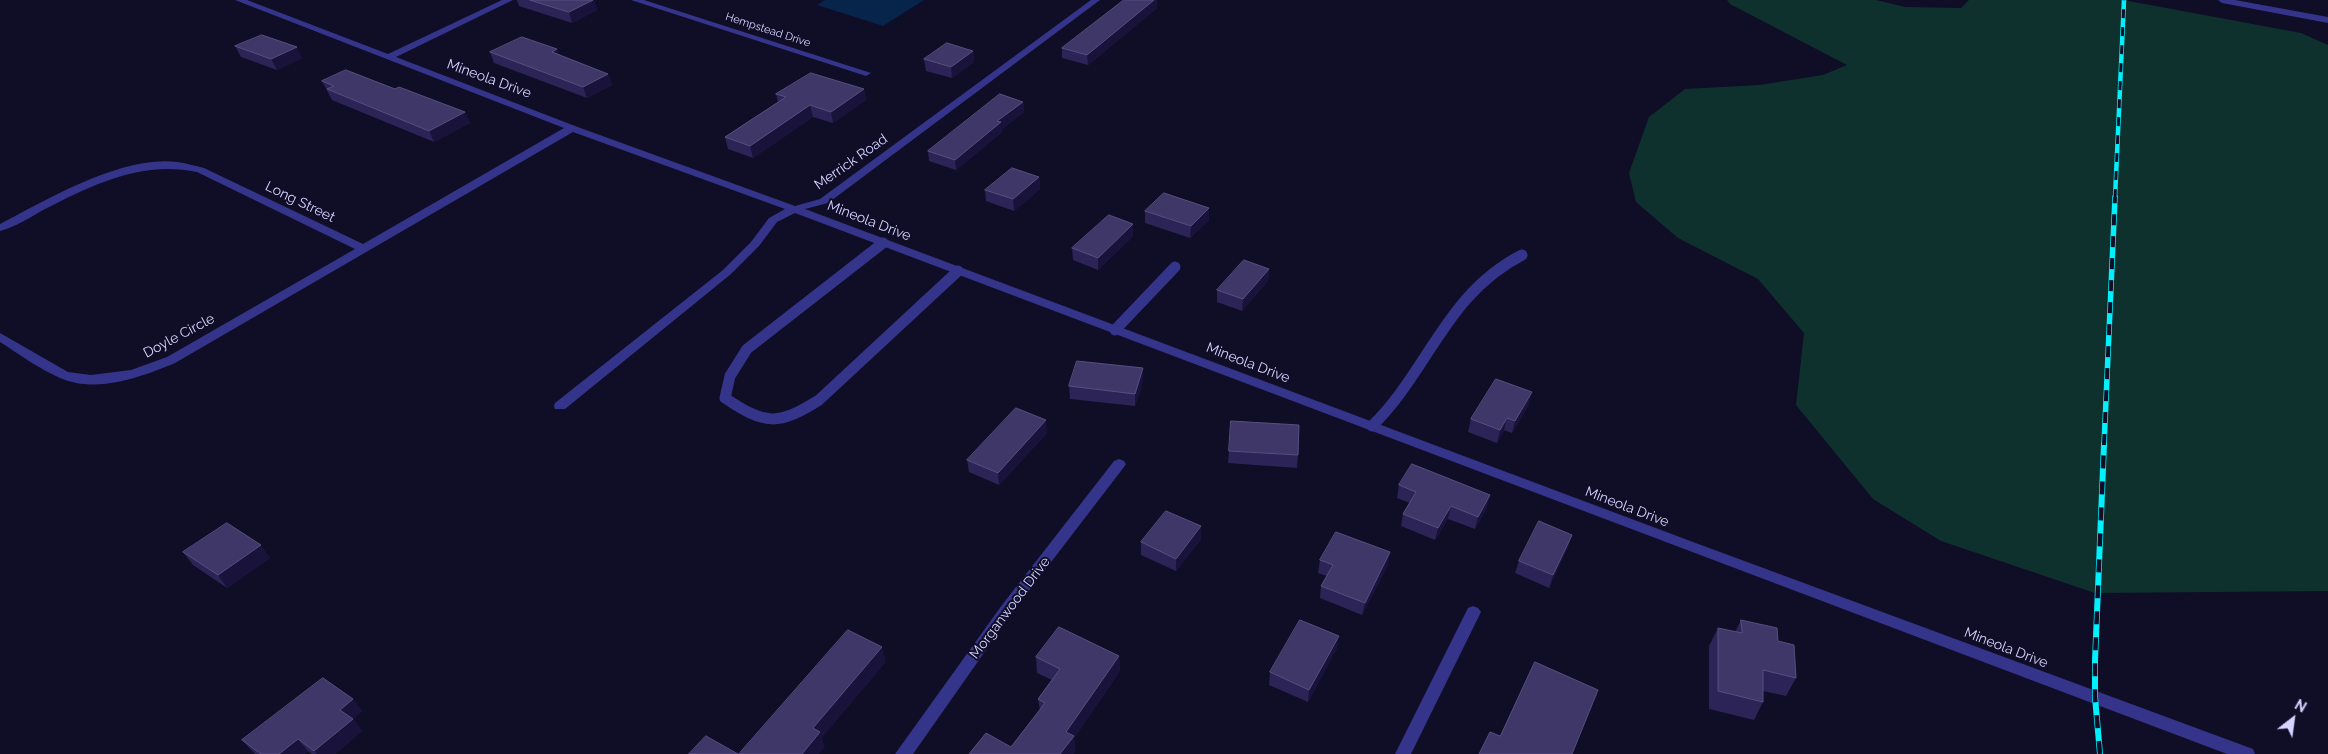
<!DOCTYPE html>
<html>
<head>
<meta charset="utf-8">
<style>
	body { margin:0 }
	#map { position:relative; width:2328px; height:754px; overflow:hidden; background:#100d27; font-family:Raleway,sans-serif }
	canvas { display:block }
	.north { position:absolute; left:2268px; top:694px; width:50px; height:50px; -webkit-text-stroke:4px #100d27; paint-order:stroke; rotate:30deg; font-size:14px; font-weight:700; line-height:20px; text-align:center; color:#d5d3ff }
	.north::after { content:''; display:block; margin:auto; width:18px; height:22px; background:#d5d3ff; clip-path:polygon(50% 0,100% 100%,50% 72%,0 100%) }
</style>
</head>
<body>
<div id="map">
<canvas width="2328" height="754"></canvas>
<div class="north">N</div>
</div>
<script>
const c = document.querySelector('canvas').getContext('2d');
c.lineJoin = 'round';
function fillPath(path, color) {
  c.fillStyle = color;
  c.fill(path, 'evenodd');
}
function strokePath(path, color, width, dash) {
  c.strokeStyle = color;
  c.lineWidth = width;
  c.lineCap = dash ? 'butt' : 'round';
  c.setLineDash(dash || []);
  c.stroke(path);
}
function drawText(font, color, halo, rows, align = 'center') {
  c.font = font + ' Raleway,sans-serif';
  c.lineWidth = 4;
  c.setLineDash([]);
  c.textBaseline = 'middle';
  c.strokeStyle = halo;
  c.fillStyle = color;
  for (const [text, x, y, turn = 0] of rows) {
    c.save();
    c.translate(x, y);
    c.rotate((+turn || 0) * Math.PI / 180);
    c.textAlign = isNaN(turn) ? turn : align;
    if (halo) c.strokeText(text, 0, 0);
    c.fillText(text, 0, 0);
    c.restore();
  }
}
const green = new Path2D(`
	M1727,0H1876L1905,7L1961,8L1969,0H2123L2301,33L2328,45V591L2095,593L1941,541L1873,499L1796,405L1804,333L1758,279L1678,238L1636,202L1629,173L1649,117L1685,89L1759,85L1823,75L1847,65L1730,4Z`);
const water = new Path2D(`
	M825,0H924L883,26L817,5Z`);
const lane = new Path2D(`
	M883,243L747,349L730,376L725,398C765,425 778,426 819,400L958,271
	M1115,330L1175,267
	M1372,426C1429,370 1446,294 1522,255`);
const street = new Path2D(`
	M235,0H247L388,54L502,0H513L396,57L575,126L795,206L820,199L1091,0H1100L828,203L805,209L1693,542L2253,749L2255,754H2227L795,213L777,222L759,246L731,274L565,409H555L554,406L555,403L723,270L751,242L769,218L785,209L573,132L175,363C141,377 97,394 60,378C39,369 19,354 0,342V333L68,372L91,375L131,370L167,357L355,249L197,172C142,160 92,185 45,209C31,217 15,227 0,231V224C48,199 122,155 177,162C186,163 195,166 204,168L363,244L564,128Z
	M631,0H644L871,73L866,76L863,75Z
	M2218,0H2235L2328,17V23L2222,3Z
	M1119,459L1124,461L1126,464L1124,467L1012,613L913,754H895L1002,605L1114,461Z
	M1473,606L1478,608L1481,612L1411,754H1395L1468,608Z`);
const railFar2 = new Path2D(`
	M2115,198L2124,0`);
const railFar1 = new Path2D(`
	M2104,445L2115,197`);
const rail = new Path2D(`
	M2100,754L2095,697V660L2104,444`);
const wall = new Path2D(`
	M517,0H594L597,10L572,23L519,6Z
	M1124,0H1157V8L1088,65L1062,58V48Z
	M235,46L302,58L277,70L241,57Z
	M557,49L558,54L608,74L612,85L587,98L494,63L490,52Z
	M973,51L974,62L952,78L926,71L924,59Z
	M322,81L395,89L465,112L470,123L434,142L332,100Z
	M864,89L866,100L833,123L813,117L753,158L728,149L725,137L778,102L776,94Z
	M1023,102L1024,112L1002,129V132L956,170L929,161L928,151Z
	M1039,177L1040,189L1014,211L986,201L985,190Z
	M1209,208V220L1190,238L1145,223V211Z
	M1133,236L1098,270L1073,260L1072,248Z
	M1269,269L1268,281L1242,311L1217,302V290Z
	M1143,381L1135,406L1070,399L1069,386Z
	M1529,405L1512,433L1504,430L1497,443L1468,432L1471,419Z
	M1047,433L999,485L969,472L967,460Z
	M1229,451L1298,455L1297,468L1228,463Z
	M1399,485L1487,508L1475,529L1448,519L1435,540L1401,526L1403,514L1410,503L1397,498Z
	M1572,535L1568,547L1549,588L1515,573L1519,561Z
	M1201,539L1176,571L1141,555V542Z
	M183,552L270,558L227,588L193,565Z
	M1320,560L1388,565L1362,615L1320,598L1321,586L1327,576L1318,573Z
	M1741,620L1778,641L1796,678L1786,696L1763,691V702L1754,720L1709,709V646L1718,628L1735,632Z
	M1337,648L1308,702L1269,685L1270,672Z
	M1119,656L1120,671L1074,738L1075,752L1073,754H969L1011,747L1040,710L1038,699L1052,680L1037,673L1036,657Z
	M353,699L362,711L353,719L362,731L335,754H312L308,751L304,754H255L242,740Z`);
const shadedWall = new Path2D(`
	M593,0H594L597,10L572,23L569,12Z
	M1154,0H1157V8L1088,65L1087,55Z
	M297,47L302,58L277,70L271,59Z
	M557,49L560,60L552,52Z
	M973,51L974,62L952,78L951,67Z
	M608,74L612,85L587,98L583,87Z
	M864,89L866,100L833,123L831,112Z
	M1023,102L1024,112L1002,129V132L956,170L955,160L997,121Z
	M810,105L813,117L753,158L750,146Z
	M465,112L470,123L434,142L429,131Z
	M1039,177L1040,189L1014,211L1013,199Z
	M1209,208V220L1190,238L1191,226Z
	M1133,224V236L1098,270V258Z
	M1269,269L1268,281L1242,311L1243,299Z
	M1143,368V381L1135,406V394Z
	M1532,392L1529,405L1512,433L1515,421Z
	M1507,418L1504,430L1497,443L1500,430Z
	M1046,420L1047,433L999,485L998,473Z
	M1490,495L1487,508L1475,529L1478,517Z
	M1451,506L1448,519L1435,540L1438,528Z
	M1201,526V539L1176,571V559Z
	M1572,535L1568,547L1549,588L1553,575Z
	M261,545L270,558L227,588L218,575Z
	M1390,552L1388,565L1362,615L1365,603Z
	M1339,636L1337,648L1308,702L1309,690Z
	M882,647L886,662L822,738L825,747L819,754H802L813,728Z
	M1119,656L1120,671L1074,738L1075,752L1073,754H1060L1066,732Z
	M353,699L362,711L349,722L340,710Z
	M353,719L362,731L335,754H317L314,751Z
	M298,739L308,751L304,754H279Z`);
const building = new Path2D(`
	M530,0H593L569,12Z
	M1124,0H1154L1087,55L1062,48Z
	M262,35L297,47L271,59L235,46Z
	M522,37L557,49L552,52L608,74L583,87L490,52Z
	M947,43L973,51L951,67L924,59Z
	M346,70L395,89L399,87L465,112L429,131L327,89L334,86L322,81Z
	M811,73L864,89L831,112L810,105L750,146L725,137L786,97L776,94Z
	M1000,94L1023,102L997,121L1001,122L955,160L928,151Z
	M1012,168L1039,177L1013,199L985,190Z
	M1164,193L1209,208L1191,226L1145,211Z
	M1109,215L1133,224L1098,258L1072,248Z
	M1244,260L1269,269L1243,299L1217,290Z
	M1077,361L1143,368L1135,394L1069,386Z
	M1496,379L1532,392L1515,421L1507,418L1500,430L1471,419Z
	M1016,408L1046,420L998,473L967,460Z
	M1231,421L1299,425L1298,455L1229,451Z
	M1412,464L1490,495L1478,517L1451,506L1438,528L1403,514L1416,492L1399,485Z
	M1166,511L1201,526L1176,559L1141,542Z
	M1539,521L1572,535L1553,575L1519,561Z
	M227,523L261,545L218,575L183,552Z
	M1336,532L1390,552L1365,603L1321,586L1333,565L1320,560Z
	M1300,620L1339,636L1309,690L1270,672Z
	M1741,620L1777,628L1778,641L1794,645L1796,678L1763,670V702L1718,691V628L1742,633Z
	M1059,627L1119,656L1066,732L1074,736L1060,754H969L986,733L1011,747L1045,703L1038,699L1060,669L1036,657Z
	M848,630L882,647L813,728L820,732L802,754H739Z
	M1535,662L1598,690L1572,754H1479L1490,732L1500,736Z
	M323,678L353,699L340,710L353,719L314,751L298,739L279,754H261L242,740Z
	M706,736L738,754H689Z`);
const farStreetnames = [
	["Hempstead Drive",768,30,18]
];
const streetNames = [
	["Mineola Drive",489,79,20],
	["Merrick Road",851,162,-35],
	["Long Street",300,202,26],
	["Mineola Drive",869,221,21],
	["Doyle Circle",179,336,-28],
	["Mineola Drive",1248,363,21],
	["Mineola Drive",1627,507,21],
	["Morganwood Drive",1010,608,-53],
	["Mineola Drive",2006,648,21]
];
fillPath(green, '#0f312e');
fillPath(water, '#07244b');
strokePath(lane, '#34358a', 11);
fillPath(street, '#34358a');
strokePath(railFar2, '#00f1fe', 4.5);
strokePath(railFar1, '#00f1fe', 5.5);
strokePath(rail, '#00f1fe', 6);
strokePath(railFar2, '#100d27', 3, [9]);
strokePath(railFar1, '#100d27', 4, [11]);
strokePath(rail, '#100d27', 4.5, [13]);
fillPath(wall, '#2c2456');
fillPath(shadedWall, '#19133b');
fillPath(building, '#3e3768');
strokePath(building, '#564f80', 1);
drawText('11px', '#d5d3ff', '#100d27', farStreetnames);
drawText('14px', '#d5d3ff', '#100d27', streetNames);
</script>
</body>
</html>
